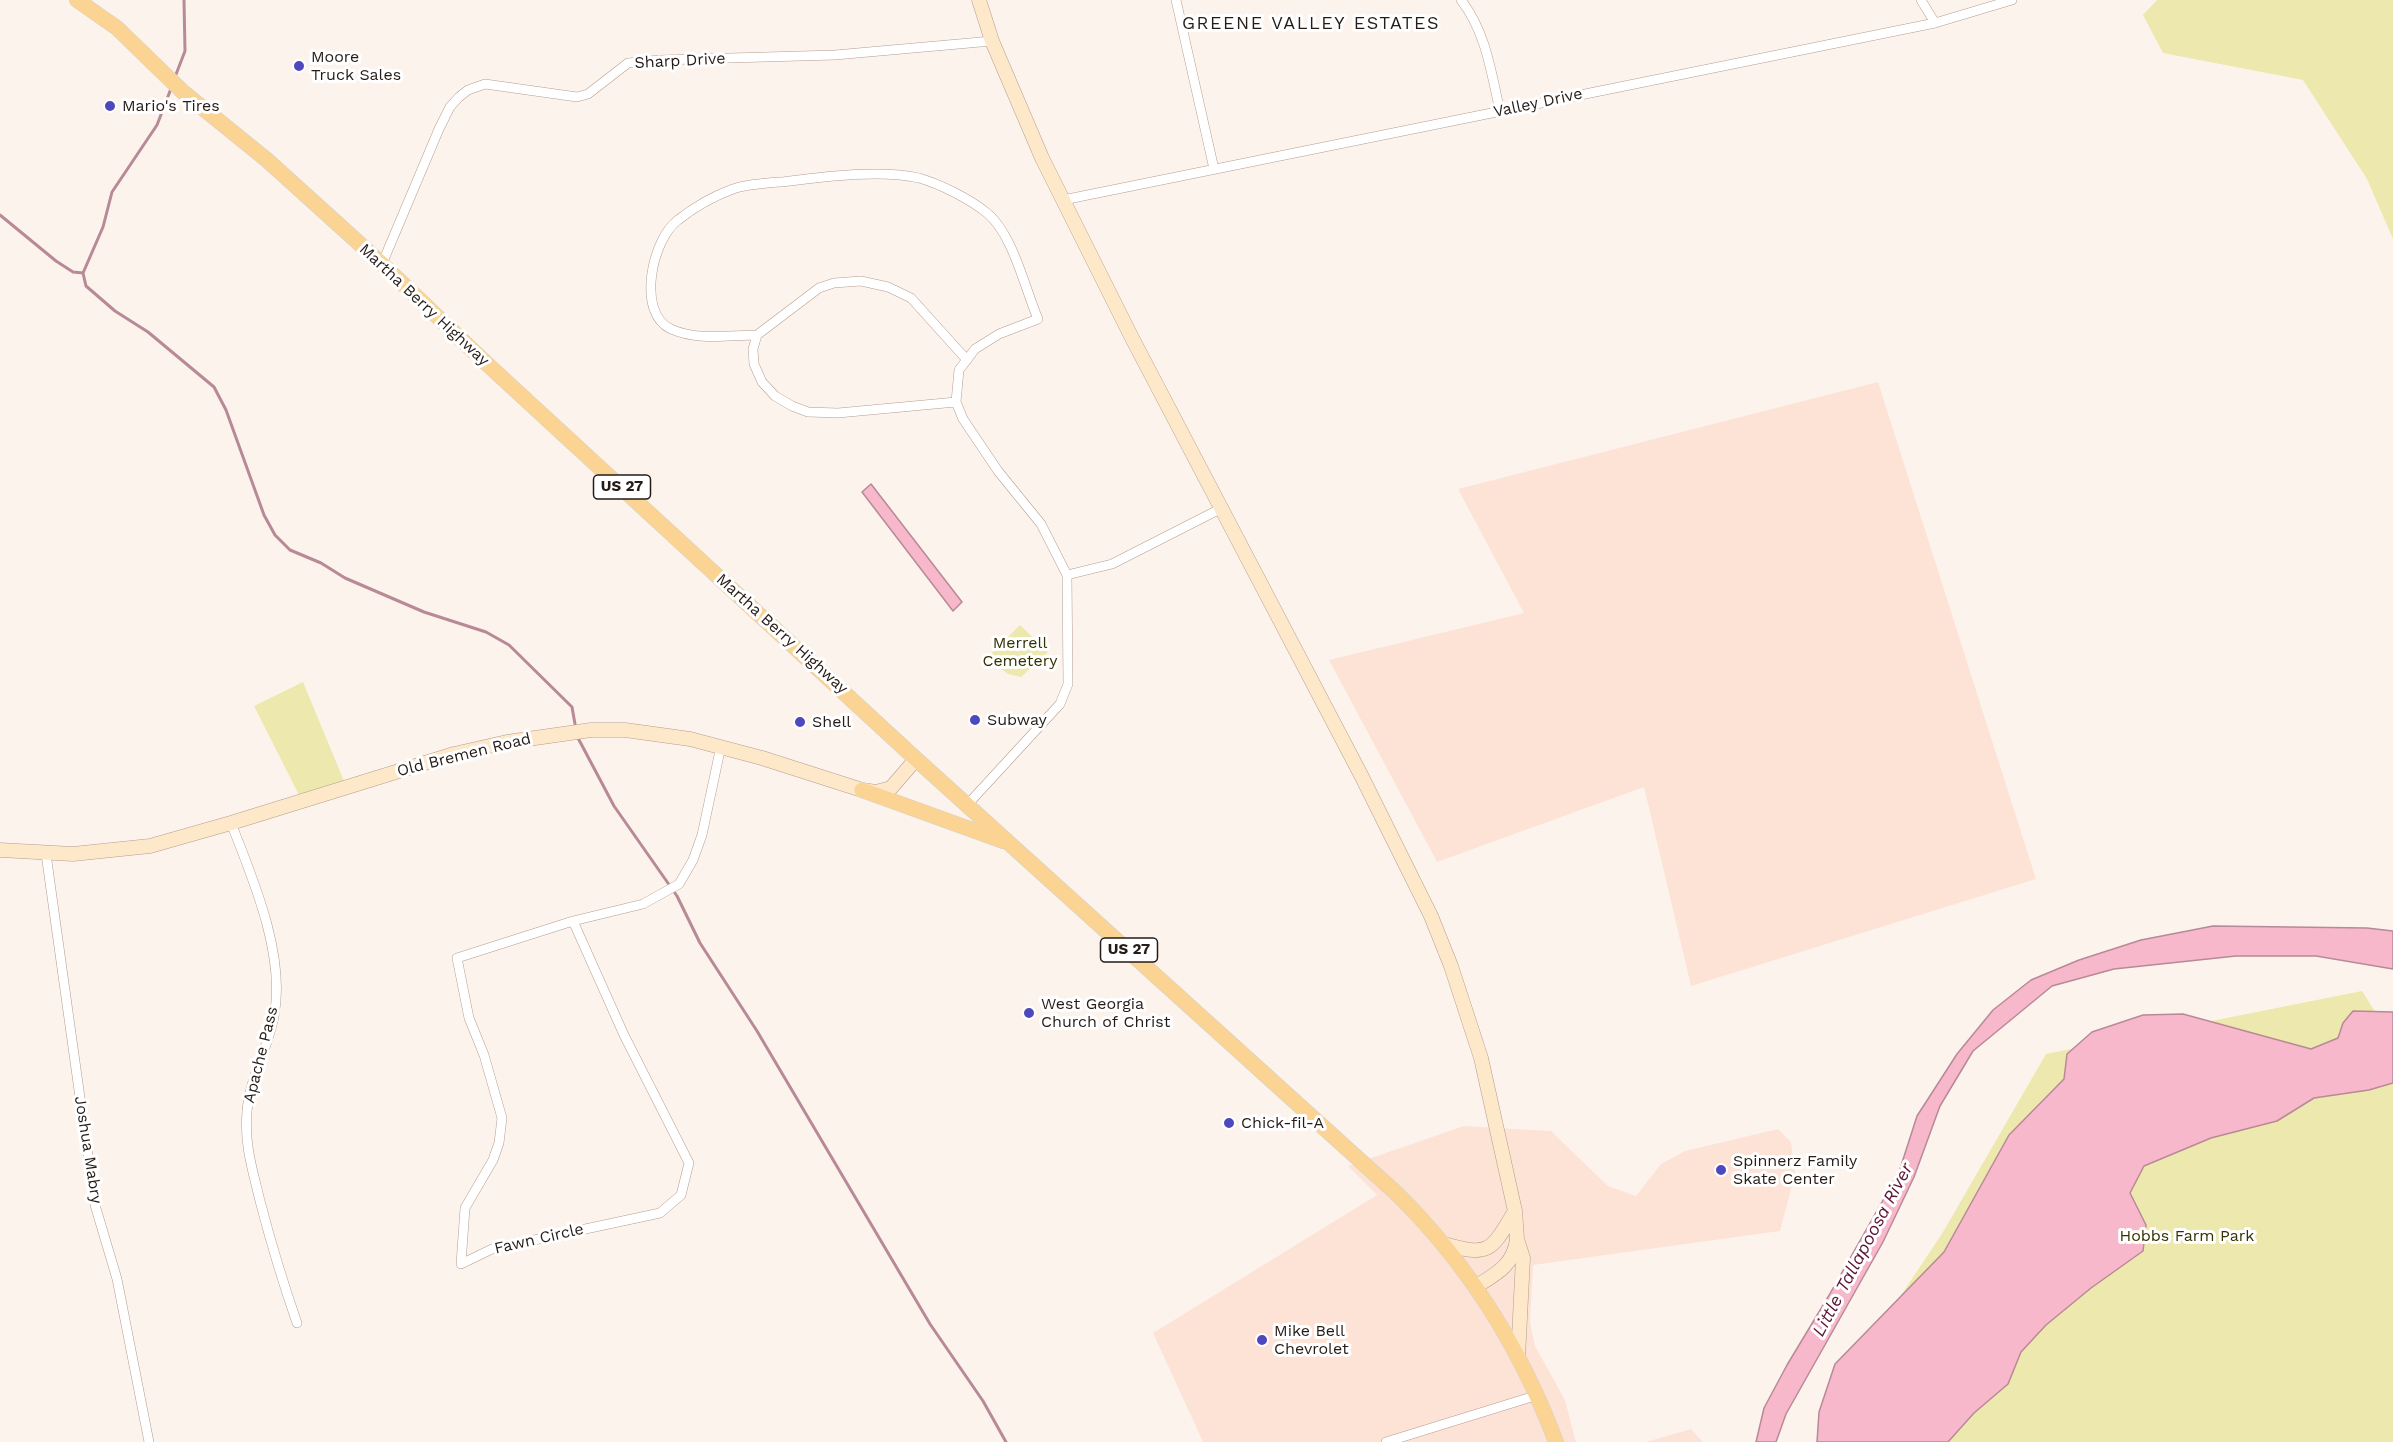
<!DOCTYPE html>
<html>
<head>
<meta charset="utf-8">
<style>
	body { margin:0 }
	canvas { display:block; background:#fdf3ed }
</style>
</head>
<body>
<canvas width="2393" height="1442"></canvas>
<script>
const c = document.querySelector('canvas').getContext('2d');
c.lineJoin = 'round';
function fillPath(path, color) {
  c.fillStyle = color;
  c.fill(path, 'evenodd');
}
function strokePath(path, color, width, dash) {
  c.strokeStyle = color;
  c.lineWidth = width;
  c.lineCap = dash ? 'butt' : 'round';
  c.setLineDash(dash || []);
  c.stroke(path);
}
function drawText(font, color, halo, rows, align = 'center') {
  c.font = font + ' "Work Sans",sans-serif';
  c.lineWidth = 6;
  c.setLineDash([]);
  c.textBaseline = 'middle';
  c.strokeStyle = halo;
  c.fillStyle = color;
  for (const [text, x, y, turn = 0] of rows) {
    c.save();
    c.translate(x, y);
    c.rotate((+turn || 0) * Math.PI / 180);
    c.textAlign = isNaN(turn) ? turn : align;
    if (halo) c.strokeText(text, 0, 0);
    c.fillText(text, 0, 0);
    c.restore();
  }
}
const built = new Path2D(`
	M1878,382L2036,879L1691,986L1644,787L1437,862L1329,660L1524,613L1458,489Z
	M1464,1126L1551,1131L1608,1186L1636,1196L1661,1164L1685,1151L1778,1129L1791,1142L1795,1174L1780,1231L1533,1265L1530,1322L1535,1346L1565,1400L1576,1442H1203L1153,1333L1377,1195L1348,1166Z
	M1691,1429L1703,1442H1646Z`);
const green = new Path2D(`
	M2157,0H2393V239L2367,179L2303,80L2163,53L2143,15Z
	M1020,625L1048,652L1021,677L1008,674L987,658Z
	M303,682L344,781L299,795L254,706Z
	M2362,991L2393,1040V1442H1825L1833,1398L1943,1232L2046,1054Z`);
const water = new Path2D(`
	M871,484L962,602L953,611L862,492Z
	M2213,926L2367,928L2393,931V969L2316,956H2236L2114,969L2052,986L1973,1051L1940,1106L1914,1177L1883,1242L1786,1414L1776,1442H1756L1764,1408L1787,1365L1828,1297L1899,1172L1917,1116L1957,1054L1993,1010L2031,980L2079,960L2141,940Z
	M2353,1011L2393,1012V1083L2369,1090L2314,1098L2277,1121L2211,1138L2144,1166L2130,1193L2146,1225L2143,1251L2091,1288L2046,1325L2021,1352L2008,1384L1974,1413L1948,1442H1817L1819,1412L1835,1364L1944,1252L2009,1135L2064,1079L2067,1054L2092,1032L2143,1015L2183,1014L2311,1049L2338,1038L2343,1023Z`);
const stream = new Path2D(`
	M175,77L185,51L184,0
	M172,86L157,125L112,192L103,227L83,273L86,286L115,311L148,332L214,387L226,410L264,515L275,535L290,550L321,563L345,578L424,612L486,632L509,645L572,707L575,724
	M0,215L56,261L73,272L83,273
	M578,738L614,806L677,896L700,943L757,1031L930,1324L983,1401L1006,1442`);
const street = new Path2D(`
	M1176,0L1214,169
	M1461,0C1486,32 1491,72 1500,111
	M1921,0L1935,23
	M1063,200L1935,23L2012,0
	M382,264L439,129L450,107L459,97L468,90L485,84L577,97L588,94L628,63L660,60L835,55L992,41
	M757,335C730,335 697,341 671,329C636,313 652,239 678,220C693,208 714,196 733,189C748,184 766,183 782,182C822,177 880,169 919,178C940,184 970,199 987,213C1013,234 1025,289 1038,319L999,334L975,349L959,370L956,402L963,419L998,471L1041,524L1067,575L1068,684L1060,704L968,804
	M956,402L838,413L808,412L792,406L775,396L762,382L754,364L753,349L757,335L819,288L834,283L861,281L888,287L911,298L967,360
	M1067,575L1112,564L1222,508
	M231,823C253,879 286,956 274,1016C268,1049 249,1079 247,1112C244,1145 253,1171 260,1201C271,1243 283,1283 297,1323
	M46,854L95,1205L117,1279L149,1442
	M573,921L624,1035L689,1163L681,1195L660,1213L492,1249L461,1264L465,1208L493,1160L499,1143L502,1118L484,1055L469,1018L457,958L573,921L643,904L679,884L693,860L702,835L721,746
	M1386,1442L1538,1395`);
const secondary = new Path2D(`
	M979,0L992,41L1042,158L1132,338L1361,775L1431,916L1451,966L1481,1058L1515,1211L1517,1239L1523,1258L1518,1357
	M0,850L73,854L150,846L231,823L454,754L507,742L591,730H625L690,739L762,758L862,790L876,792L891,788L916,759
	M1444,1244C1490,1257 1491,1251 1515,1211
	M1475,1287C1496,1274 1513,1266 1517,1240`);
const primary = new Path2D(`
	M77,0L117,28L183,92L267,160L382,264L486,363L916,759L1395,1192C1467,1262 1521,1349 1556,1442
	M862,790L1003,841`);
const markers = [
	[299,66,6,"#4e48bf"],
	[110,106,6,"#4e48bf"],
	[975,720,6,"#4e48bf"],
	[800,722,6,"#4e48bf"],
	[1029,1013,6,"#4e48bf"],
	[1229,1123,6,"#4e48bf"],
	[1721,1170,6,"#4e48bf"],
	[1262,1340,6,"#4e48bf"]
];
const shields = [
	[622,487,57],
	[1129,950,57]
];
const shieldNames = [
	["US 27",622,487],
	["US 27",1129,950]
];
const poiNames = [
	["Moore",311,57],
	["Truck Sales",311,75],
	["Mario's Tires",122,106],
	["Subway",987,720],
	["Shell",812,722],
	["West Georgia",1041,1004],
	["Church of Christ",1041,1022],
	["Chick-fil-A",1241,1123],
	["Spinnerz Family",1733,1161],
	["Skate Center",1733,1179],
	["Mike Bell",1274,1331],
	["Chevrolet",1274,1349]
];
const streetNames = [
	["Sharp Drive",680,61,-3],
	["Valley Drive",1538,103,-12],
	["Martha Berry Highway",424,305,43],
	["Martha Berry Highway",782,634,42],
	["Old Bremen Road",464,755,-14],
	["Apache Pass",261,1055,-76],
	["Joshua Mabry",88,1150,81],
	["Fawn Circle",539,1239,-13]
];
const parkNames = [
	["Merrell",1020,643],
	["Cemetery",1020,661],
	["Hobbs Farm Park",2187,1236]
];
const neighbourhoodNames = [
	["GREENE VALLEY ESTATES",1311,24]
];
const waterNames = [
	["Little Tallapoosa River",1863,1250,-62]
];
fillPath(built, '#fde3d5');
fillPath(green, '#ede8ad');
fillPath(water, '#f7b8cc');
strokePath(water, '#b88996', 1.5);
strokePath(stream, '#b88996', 3);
strokePath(street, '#b49d90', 10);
strokePath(secondary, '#b49d90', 15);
strokePath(primary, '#d3d2d1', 16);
strokePath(street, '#fff', 9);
strokePath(secondary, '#fde9c9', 14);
strokePath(primary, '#fbd494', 15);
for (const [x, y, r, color] of markers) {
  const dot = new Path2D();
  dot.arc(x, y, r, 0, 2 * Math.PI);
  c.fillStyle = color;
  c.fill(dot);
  strokePath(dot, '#fff', 2);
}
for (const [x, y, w] of shields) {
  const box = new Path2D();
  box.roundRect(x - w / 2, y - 12, w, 24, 4.5);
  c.fillStyle = '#fff';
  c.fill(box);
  strokePath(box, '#251c18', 1.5);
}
drawText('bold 15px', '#251c18', null, shieldNames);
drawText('16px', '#251c18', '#fff', poiNames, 'left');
drawText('16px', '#251c18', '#fff', streetNames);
drawText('16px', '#363100', '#fff', parkNames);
c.letterSpacing = '1.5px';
drawText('18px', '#251c18', '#fff', neighbourhoodNames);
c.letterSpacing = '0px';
drawText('italic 18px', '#5d1534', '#fff', waterNames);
</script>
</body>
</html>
